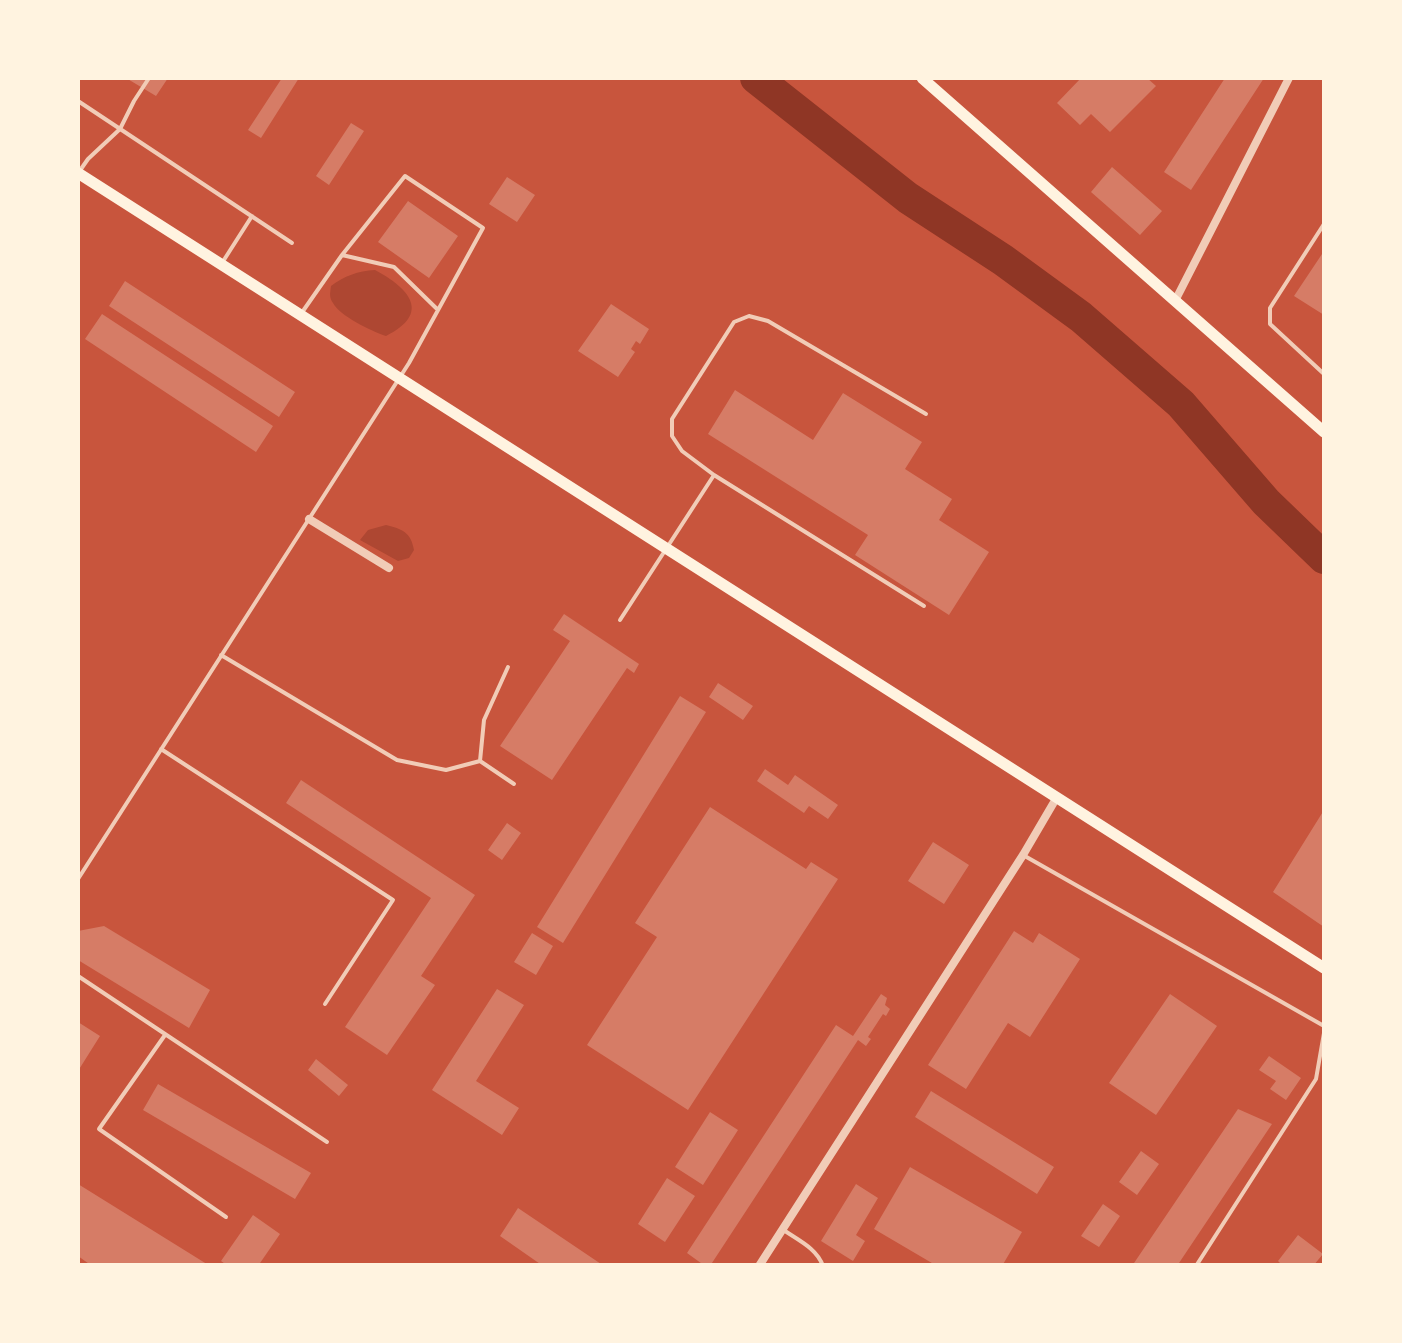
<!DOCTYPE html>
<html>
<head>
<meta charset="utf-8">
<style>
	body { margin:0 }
	#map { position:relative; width:1402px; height:1343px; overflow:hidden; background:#c8553d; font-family:"IBM Plex Serif",serif }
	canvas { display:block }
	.frame { position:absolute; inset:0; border:80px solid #fff3e0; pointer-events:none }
</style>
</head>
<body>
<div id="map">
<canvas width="1402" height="1343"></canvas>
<div class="frame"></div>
</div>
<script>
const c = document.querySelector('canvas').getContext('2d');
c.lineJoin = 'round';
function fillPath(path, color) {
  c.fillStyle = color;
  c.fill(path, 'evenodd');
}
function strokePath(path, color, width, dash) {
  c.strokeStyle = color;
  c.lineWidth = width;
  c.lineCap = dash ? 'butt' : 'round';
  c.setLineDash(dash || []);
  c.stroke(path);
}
const green = new Path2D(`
	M375,270C409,288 432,313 386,336C371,331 340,316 333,303C329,297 330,294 331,286C344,276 358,271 375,270Z
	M386,525C402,529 411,532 414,550L409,558L398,561L360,540L368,530Z`);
const river = new Path2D(`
	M756,78L908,198L1003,260L1081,317L1181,404L1266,502L1324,558`);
const building = new Path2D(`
	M126,78H168L156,96Z
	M282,78H299L261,138L248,130Z
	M1081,78H1147L1156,86L1110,132L1091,114L1080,125L1057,103Z
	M1225,78H1264L1191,190L1164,172Z
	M351,123L364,131L329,185L316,176Z
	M1112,167L1162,211L1140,235L1091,192Z
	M507,177L535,195L517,222L489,204Z
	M408,201L458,236L429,278L378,242Z
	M1324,251V315L1294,296Z
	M125,281L295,392L279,417L109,306Z
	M611,304L649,329L640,344L636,341L631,349L635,352L618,377L578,351Z
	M102,314L273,426L256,452L85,339Z
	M735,390L813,440L843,393L922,442L905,469L952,499L939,520L989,552L949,615L855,555L868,535L708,434Z
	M564,614L639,664L634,673L627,668L552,780L500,746L570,641L553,630Z
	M718,683L753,706L743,720L709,697Z
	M680,696L706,712L563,943L537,927Z
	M765,769L788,785L795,775L838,805L828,819L809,806L804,813L757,781Z
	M301,780L475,895L421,976L435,985L387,1055L345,1027L431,898L286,803Z
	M710,807L806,869L811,862L838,879L688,1110L587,1045L657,937L635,923Z
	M1324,810V927L1273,892Z
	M507,823L521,833L502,860L488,850Z
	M933,842L969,865L944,904L908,881Z
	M104,926L210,990L189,1028L78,960V931Z
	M1014,931L1033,943L1039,933L1080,959L1030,1037L1008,1023L966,1089L928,1065Z
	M532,933L553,946L536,975L514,962Z
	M497,989L524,1005L476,1081L519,1108L502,1135L432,1090Z
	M881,994L887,998L885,1005L890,1009L886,1016L883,1014L868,1037L871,1039L866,1046L858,1040L710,1266H705L687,1253L836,1025L853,1036Z
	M1170,994L1217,1026L1156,1115L1109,1083Z
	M78,1022L100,1036L78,1071Z
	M1269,1056L1301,1078L1286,1100L1270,1089L1276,1081L1259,1070Z
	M316,1059L348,1085L339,1096L308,1070Z
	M158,1084L311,1173L295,1199L143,1110Z
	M931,1091L1054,1167L1037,1194L915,1117Z
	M1238,1109L1272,1124L1177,1266H1132Z
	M710,1112L738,1130L703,1185L675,1167Z
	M1141,1151L1159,1164L1137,1195L1119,1182Z
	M910,1167L1022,1232L1002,1266H937L874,1229Z
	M667,1178L695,1196L665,1242L638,1224Z
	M78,1184L210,1266H92L78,1256Z
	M856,1184L878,1198L856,1235L865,1241L853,1261L821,1241Z
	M1103,1204L1120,1216L1099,1247L1081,1236Z
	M518,1208L604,1266H543L500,1236Z
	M253,1215L280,1234L258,1266H228L221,1261Z
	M1298,1235L1323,1254L1313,1266H1283L1278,1261Z`);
const service = new Path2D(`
	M78,101L292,243
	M81,169L88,159L120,129L134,101L149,78
	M1324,224L1270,308V324L1324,374
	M222,263L252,216
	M303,311L342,255L394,267L436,308
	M924,606L714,475L682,451L672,436V419L734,322L749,316L768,321L926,414
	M620,620L714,475
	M221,655L397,760L446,770L480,761L514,784
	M161,749L393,900L325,1004
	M480,761L484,720L508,667
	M1023,855L1324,1026
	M78,879L409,363L483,228L405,176L342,255
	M78,976L327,1142
	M165,1035L99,1129L226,1217
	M785,1231C800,1241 817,1249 823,1266
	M1196,1266L1316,1079L1324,1033`);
const minor = new Path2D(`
	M1176,299L1289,78
	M309,519L389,568
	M759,1266L1023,855L1057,797`);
const secondary = new Path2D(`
	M922,78L1324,432
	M78,173L1324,968`);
fillPath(green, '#ae4732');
strokePath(river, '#8f3625', 32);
fillPath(building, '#d67c66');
strokePath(service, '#f1ccb7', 4);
strokePath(minor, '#f1ccb7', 8);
strokePath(secondary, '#fff3e0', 11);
</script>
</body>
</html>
